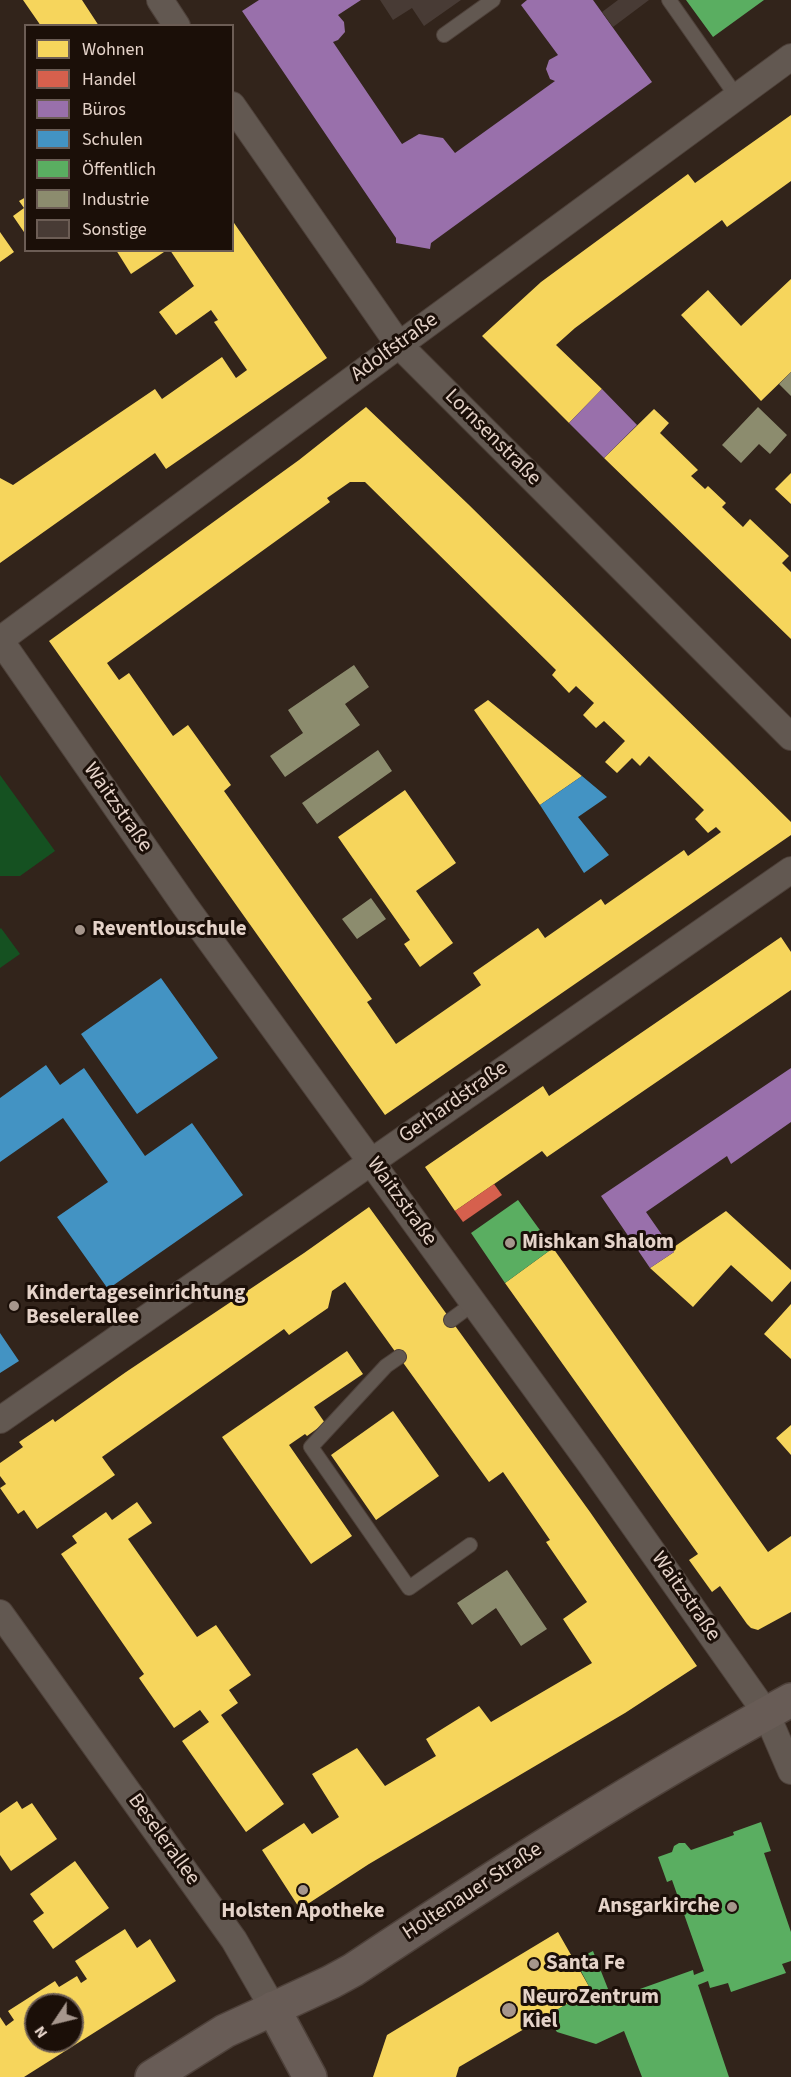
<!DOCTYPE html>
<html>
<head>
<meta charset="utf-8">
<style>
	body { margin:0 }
	#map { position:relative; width:791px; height:2077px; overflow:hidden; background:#32241b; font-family:"Source Sans 3",sans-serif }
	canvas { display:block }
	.legend { position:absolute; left:24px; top:24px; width:210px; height:228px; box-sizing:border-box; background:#1b0f08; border:2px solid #6c5d55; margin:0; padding:8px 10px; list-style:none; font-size:18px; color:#e5d3c9 }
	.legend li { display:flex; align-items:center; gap:12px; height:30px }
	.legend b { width:30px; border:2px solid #6c5d55 }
	.north { position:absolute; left:24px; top:1993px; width:60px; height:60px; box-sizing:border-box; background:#1b0f08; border:2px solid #6c5d55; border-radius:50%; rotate:235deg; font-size:16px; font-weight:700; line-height:24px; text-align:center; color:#e5d3c9 }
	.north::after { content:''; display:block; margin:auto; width:21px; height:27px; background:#a6968c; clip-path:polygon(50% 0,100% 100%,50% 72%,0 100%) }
</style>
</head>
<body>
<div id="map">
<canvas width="791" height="2077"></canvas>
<ul class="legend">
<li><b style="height:16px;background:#f6d55c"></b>Wohnen</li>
<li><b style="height:16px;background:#d6604d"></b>Handel</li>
<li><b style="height:16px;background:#9970ab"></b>Büros</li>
<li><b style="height:16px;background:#4393c3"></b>Schulen</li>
<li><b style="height:16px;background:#5aae61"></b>Öffentlich</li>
<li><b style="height:16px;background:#8c8c6e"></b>Industrie</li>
<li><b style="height:16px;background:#483b35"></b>Sonstige</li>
</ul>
<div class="north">N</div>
</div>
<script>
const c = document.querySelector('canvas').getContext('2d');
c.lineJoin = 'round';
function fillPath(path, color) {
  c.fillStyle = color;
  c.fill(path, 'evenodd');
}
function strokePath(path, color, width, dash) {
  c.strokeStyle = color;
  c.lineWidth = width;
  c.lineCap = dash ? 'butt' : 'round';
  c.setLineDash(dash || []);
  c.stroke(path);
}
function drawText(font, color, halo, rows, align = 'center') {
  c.font = font + ' "Source Sans 3",sans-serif';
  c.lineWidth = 6;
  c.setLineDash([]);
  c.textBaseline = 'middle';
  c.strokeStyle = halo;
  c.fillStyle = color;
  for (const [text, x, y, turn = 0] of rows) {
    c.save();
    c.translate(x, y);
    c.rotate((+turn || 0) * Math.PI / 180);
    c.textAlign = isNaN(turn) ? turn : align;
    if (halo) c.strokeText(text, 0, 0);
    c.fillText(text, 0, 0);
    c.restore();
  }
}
const green = new Path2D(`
	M0,775L55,851L20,876H0Z
	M1,928L20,954L0,968V929Z`);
const homes = new Path2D(`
	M23,0H82L99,26H41Z
	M791,115V181L727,227L722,220L575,328L556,345L602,389L569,423L482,336L541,282L688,174L695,183Z
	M26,197V235L13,216L24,208L19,201Z
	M232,220L327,358L166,469L155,453L0,563V478L13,485L155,389L162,399L222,357L236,378L247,370L214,322L218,320L211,310L176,335L159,312L194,286L170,250H232Z
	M0,232L14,252L0,262Z
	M116,250H167L131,274Z
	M791,279V372L761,401L681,315L708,290L741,326Z
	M366,407L468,504L791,822V835L385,1115L49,641L299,460ZM350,482H365L556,670L552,675L569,693L576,686L594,703L583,715L596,728L604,721L625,741L605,762L617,773L632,758L640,766L649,756L704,810L695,819L708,833L716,827L721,832L688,856L684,850L605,905L601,899L545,938L538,928L473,973L481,985L396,1044L367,1002L372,999L224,791L231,785L188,725L173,736L129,673L119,680L107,663L330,502L327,498Z
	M654,409L669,423L660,433L698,470L691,476L705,489L708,486L726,503L722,507L743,527L750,519L789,556L782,563L791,572V639L604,458Z
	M791,473V504L775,489Z
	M488,700L582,776L540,805L474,710Z
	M405,790L456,863L416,891L453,943L420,967L404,944L410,940L338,837Z
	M781,937L791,952V990L547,1157L542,1151L455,1211L425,1167L543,1086L549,1096Z
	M369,1207L590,1512L697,1666L625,1713L369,1864L300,1909L262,1850L304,1823L312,1834L339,1817L312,1774L357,1748L385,1786L436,1756L426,1739L479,1706L491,1722L592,1663L563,1619L587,1602L546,1542L550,1540L503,1472L489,1482L345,1282L332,1291L328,1308L289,1335L284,1329L102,1457L115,1475L37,1529L24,1510L18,1514L0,1488L6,1484L0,1476V1463L23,1447L19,1442L53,1419L55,1422L126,1372L304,1253Z
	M726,1211L791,1270V1281L772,1302L731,1265L693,1307L650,1268L674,1252L671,1249Z
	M553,1248L768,1552L791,1536V1612L758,1630L751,1628L747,1624L720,1586L712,1592L689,1560L698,1554L505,1283Z
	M791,1304V1359L764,1334Z
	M347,1351L363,1374L314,1407L325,1423L307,1436L305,1434L289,1445L352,1536L311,1564L222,1437Z
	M393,1411L439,1476L376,1520L331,1455Z
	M791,1425V1455L776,1438Z
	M137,1502L152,1523L128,1539L197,1637L216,1625L251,1675L229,1690L238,1703L221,1715L284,1804L246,1832L182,1741L209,1722L200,1710L174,1728L139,1678L144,1674L61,1554L77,1543L72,1536L106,1512L112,1520Z
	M17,1801L22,1809L32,1803L57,1839L11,1871L0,1855V1813Z
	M75,1861L109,1908L53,1949L33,1921L44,1913L30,1894Z
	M125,1929L137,1948L150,1939L176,1981L24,2077H0V2017L6,2026L14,2020L8,2011L55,1981L59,1987L77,1976L81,1983L87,1979L75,1961ZM36,2005H72V2041H36Z
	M558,1932L591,1990L459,2067L456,2077H373L387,2035Z`);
const shops = new Path2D(`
	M494,1184L502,1195L463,1222L455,1211Z`);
const offices = new Path2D(`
	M259,0H361L338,15L344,22L345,32L338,40L333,42L402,144L419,134L443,138L455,153L555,81L550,79L546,69L549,60L558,55L521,5L527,0H593L652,82L431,243L430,249L396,243V238L242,11Z
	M602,389L637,425L604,458L569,423Z
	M791,1068V1122L731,1164L727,1156L646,1212L674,1252L650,1268L601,1196Z`);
const schools = new Path2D(`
	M582,776L607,797L578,817L609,855L584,873L540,805Z
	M161,978L218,1058L137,1114L81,1034Z
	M46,1065L60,1085L84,1068L145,1156L192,1123L243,1195L108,1289L57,1217L108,1182L63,1118L0,1162V1098Z
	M0,1333L19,1361L0,1373Z`);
const public = new Path2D(`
	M686,0H764L713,37Z
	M518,1200L553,1248L505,1283L471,1233Z
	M761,1822L771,1851L764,1853L791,1932V1961L782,1964L786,1973L731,1992L728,1983L710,1988L708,1981L698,1985L729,2077H642L624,2031L596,2044L557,2032L546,2016L591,1990L575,1960L593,1951L612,1999L693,1970L694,1975L704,1971L672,1880L667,1882L658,1857L672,1852L674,1846L679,1843H685L691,1850L734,1835L733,1832Z`);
const industry = new Path2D(`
	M791,372V396L779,384Z
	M758,407L787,435L770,454L759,444L741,463L722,445Z
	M354,665L369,687L345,704L360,725L285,777L270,756L303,733L288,710Z
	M378,750L392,771L317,824L302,803Z
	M371,898L386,919L357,939L342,919Z
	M507,1570L547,1629L521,1646L496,1608L472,1625L457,1603Z`);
const building = new Path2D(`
	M380,0H461L424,26L412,8L393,20Z
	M618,0H649L613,27L602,12Z`);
const lane = new Path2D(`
	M669,0L737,97
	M444,35L493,0
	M451,1320L474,1303
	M399,1357L386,1366L311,1447L409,1588L470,1545`);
const street = new Path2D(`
	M160,0L177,26
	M232,105L399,345L791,737
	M0,640L185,906L592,1466L766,1713L791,1771
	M0,640L399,345L791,57
	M0,1420L791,870
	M0,1613L234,1940L273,2008`);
const secondary = new Path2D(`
	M273,2008L310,2077
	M152,2077L225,2031L331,1982L353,1970C496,1875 641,1782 791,1700`);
const markers = [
	[80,930,6,"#a6968c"],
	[510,1243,6,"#a6968c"],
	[14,1306,6,"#a6968c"],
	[303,1890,6,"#a6968c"],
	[732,1907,6,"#a6968c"],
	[534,1964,6,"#a6968c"],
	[509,2010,8,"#a6968c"]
];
const streetNames = [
	["Adolfstraße",395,348,-36],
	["Lornsenstraße",492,438,45],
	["Waitzstraße",117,808,55],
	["Gerhardstraße",454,1103,-35],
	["Waitzstraße",401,1202,54],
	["Waitzstraße",685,1597,55],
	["Beselerallee",163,1840,54],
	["Holtenauer Straße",473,1892,-33]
];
const poiNames = [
	["Reventlouschule",92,930],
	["Mishkan Shalom",522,1243],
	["Kindertageseinrichtung",26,1294],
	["Beselerallee",26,1318],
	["Ansgarkirche",720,1907,"right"],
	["Holsten Apotheke",303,1912,"center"],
	["Santa Fe",546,1964],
	["NeuroZentrum",522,1998],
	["Kiel",522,2022]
];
fillPath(green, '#155121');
fillPath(homes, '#f6d55c');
fillPath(shops, '#d6604d');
fillPath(offices, '#9970ab');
fillPath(schools, '#4393c3');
fillPath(public, '#5aae61');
fillPath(industry, '#8c8c6e');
fillPath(building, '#483b35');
strokePath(lane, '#4e413a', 16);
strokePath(street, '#4e413a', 28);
strokePath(secondary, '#4e413a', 36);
strokePath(lane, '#625851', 14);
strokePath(street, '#625851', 26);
strokePath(secondary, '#685c56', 33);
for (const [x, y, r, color] of markers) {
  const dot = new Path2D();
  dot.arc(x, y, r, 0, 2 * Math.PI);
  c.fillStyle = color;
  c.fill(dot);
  strokePath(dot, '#1b0f08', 2);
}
drawText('21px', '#e5d3c9', '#1b0f08', streetNames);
drawText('bold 21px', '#e5d3c9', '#1b0f08', poiNames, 'left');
</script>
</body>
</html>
